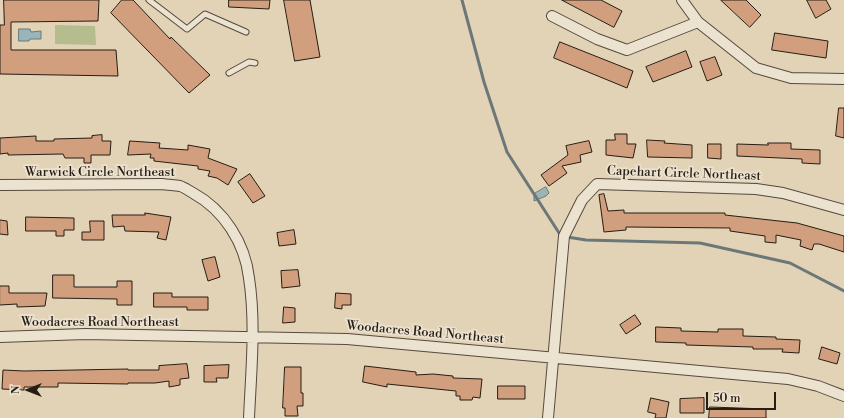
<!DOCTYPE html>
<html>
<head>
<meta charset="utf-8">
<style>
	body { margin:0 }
	#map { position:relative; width:844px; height:418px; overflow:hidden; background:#e2d3b7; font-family:"Libre Bodoni",serif }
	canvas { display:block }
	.north { position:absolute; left:8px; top:370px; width:40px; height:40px; -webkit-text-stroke:3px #ece2d0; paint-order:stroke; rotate:270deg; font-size:11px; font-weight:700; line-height:16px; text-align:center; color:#261d13 }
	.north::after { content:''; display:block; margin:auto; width:14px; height:18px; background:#261d13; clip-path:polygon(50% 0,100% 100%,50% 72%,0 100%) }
	.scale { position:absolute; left:706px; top:392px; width:70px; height:18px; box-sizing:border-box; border:2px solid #261d13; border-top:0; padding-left:5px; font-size:12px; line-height:14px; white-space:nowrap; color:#261d13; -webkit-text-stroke:3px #ece2d0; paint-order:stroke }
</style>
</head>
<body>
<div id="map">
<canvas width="844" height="418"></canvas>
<div class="north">N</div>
<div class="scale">50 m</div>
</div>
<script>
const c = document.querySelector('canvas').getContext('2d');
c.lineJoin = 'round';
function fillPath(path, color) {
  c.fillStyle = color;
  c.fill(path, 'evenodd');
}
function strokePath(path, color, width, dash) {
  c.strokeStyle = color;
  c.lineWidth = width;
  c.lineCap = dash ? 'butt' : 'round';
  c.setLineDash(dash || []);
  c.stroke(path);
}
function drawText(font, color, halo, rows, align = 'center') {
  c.font = font + ' "Libre Bodoni",serif';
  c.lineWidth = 3.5;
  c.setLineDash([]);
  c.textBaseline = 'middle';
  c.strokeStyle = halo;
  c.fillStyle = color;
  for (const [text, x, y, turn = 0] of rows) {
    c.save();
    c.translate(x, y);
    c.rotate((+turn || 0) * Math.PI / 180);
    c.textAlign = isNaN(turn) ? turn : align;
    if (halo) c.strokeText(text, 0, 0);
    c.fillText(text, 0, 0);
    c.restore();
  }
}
const green = new Path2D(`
	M55,25L95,26L96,45L55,44Z`);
const water = new Path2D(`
	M19,29H30L31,32L41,31V39H30L29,41H19Z
	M546,187L549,193L546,196L534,201V194Z`);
const stream = new Path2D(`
	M462,0L484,82L507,152L561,236
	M567,237L586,240L700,243L790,263L844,291`);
const building = new Path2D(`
	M4,0H99L98,21L11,22V50H116L118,76L0,74V25H4Z
	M122,0H133L170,39L171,37L210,75L189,93L111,13Z
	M229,0H270L269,9L229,7Z
	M284,0H310L320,57L295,61Z
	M562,0H601L622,11L614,27Z
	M721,0H746L761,15L750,27Z
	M807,0H826L831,9L816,18Z
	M775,33L828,41L826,58L772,50Z
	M560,42L633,71L627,88L554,58Z
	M686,51L692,67L653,82L646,67Z
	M715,57L722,75L707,81L700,62Z
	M839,108H844V138L836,136Z
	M615,134H627V144H636L633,158L606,155V140H615Z
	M102,135V141H111L110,155H91V163H84V158H65L63,154L8,155V153L0,154V138L36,136V141H54V139L92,138V136Z
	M647,140L665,141L664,143L692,145V158L648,157Z
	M130,141L160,143L159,148L188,150V145L210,149L208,158L237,169L228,185L217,178L208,176L210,171L198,169V166L154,161V158H150L151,154L128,155Z
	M589,141L592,152L580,155L581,162L562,166L567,173L549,186L541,175L568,155L566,146Z
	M768,143H791V149L820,150V164L802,163V159L737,156V144L768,145Z
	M708,144H721V159L708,158Z
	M250,174L265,196L253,203L238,182Z
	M604,194L608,211L624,210V213H725V215L797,223L844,236V252L819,244H814L812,250L800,246L801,240L776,235V243L765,242V236L730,231V228L626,227V230L604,232L599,195Z
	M145,213L171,217L166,240L157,238L159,232L125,231L124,226L113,227L112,215H145Z
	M26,217L74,218V230H64V236H56V231H26Z
	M0,220L7,221L8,235L0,234Z
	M90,221H104V240H82V232H90Z
	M294,230L296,244L279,246L277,233Z
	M215,257L220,277L208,281L202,260Z
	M298,270L300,286L282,288L281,271Z
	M53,275H74V287H117V281H132V305H117V299L53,298Z
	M0,286H9V293H47L45,306L17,307V304L0,305Z
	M154,293H172V297H208V310H187V307H154Z
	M336,293L351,294V305H342V309L335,308Z
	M284,307L295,308V322L283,323Z
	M635,315L641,324L626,334L620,325Z
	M656,327L681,328V331L718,332V329H743V336L776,337V339L800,340L799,353L782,352L783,349H753V347L686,345V343L656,342Z
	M822,347L840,353L837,364L819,359Z
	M187,364L189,378L180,379V385L169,387V381L155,383H128V384L58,383V387H24V390L2,389L3,370L24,371L128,369V370H159V366Z
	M229,365L228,378H216L217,382H204V366Z
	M365,366L416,372V375L433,374L453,376V378L482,379L480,398L473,397L472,400H460V396H456V391L387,384V387L363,382Z
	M285,367H301V393H303V406H297L298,416H285V408H283Z
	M498,386H525V399H498Z
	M651,398L669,402L666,418H655L656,414L648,412Z
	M704,398V413H680V399Z
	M710,407L766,409V418H709Z`);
const lane = new Path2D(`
	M149,0L187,29L205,14L246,32
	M229,73L249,62L255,63`);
const street = new Path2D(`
	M682,0L698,22L756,68L791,78L844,79
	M552,16L597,39L627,50L698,22
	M0,185L162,184C168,185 174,185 180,186C184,187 189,191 193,193C224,210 245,243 249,278C256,324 251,372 249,418
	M0,337L85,334L347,339L788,379L818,386L844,396
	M548,418L564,236L582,200L597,184L756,189L783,193L844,210`);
const streetNames = [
	["Warwick Circle Northeast",100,173],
	["Capehart Circle Northeast",684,174,2],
	["Woodacres Road Northeast",100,323],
	["Woodacres Road Northeast",425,333,5]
];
fillPath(green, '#b5bc8d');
fillPath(water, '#99b5b9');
strokePath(water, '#6b7877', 1);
strokePath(stream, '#6b7877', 3);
fillPath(building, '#d19e7e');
strokePath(building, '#261d13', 1);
strokePath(lane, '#554a3c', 7);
strokePath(street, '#554a3c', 12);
strokePath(lane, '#ece2d0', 5);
strokePath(street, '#ece2d0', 10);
drawText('13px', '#261d13', '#ece2d0', streetNames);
</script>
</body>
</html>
